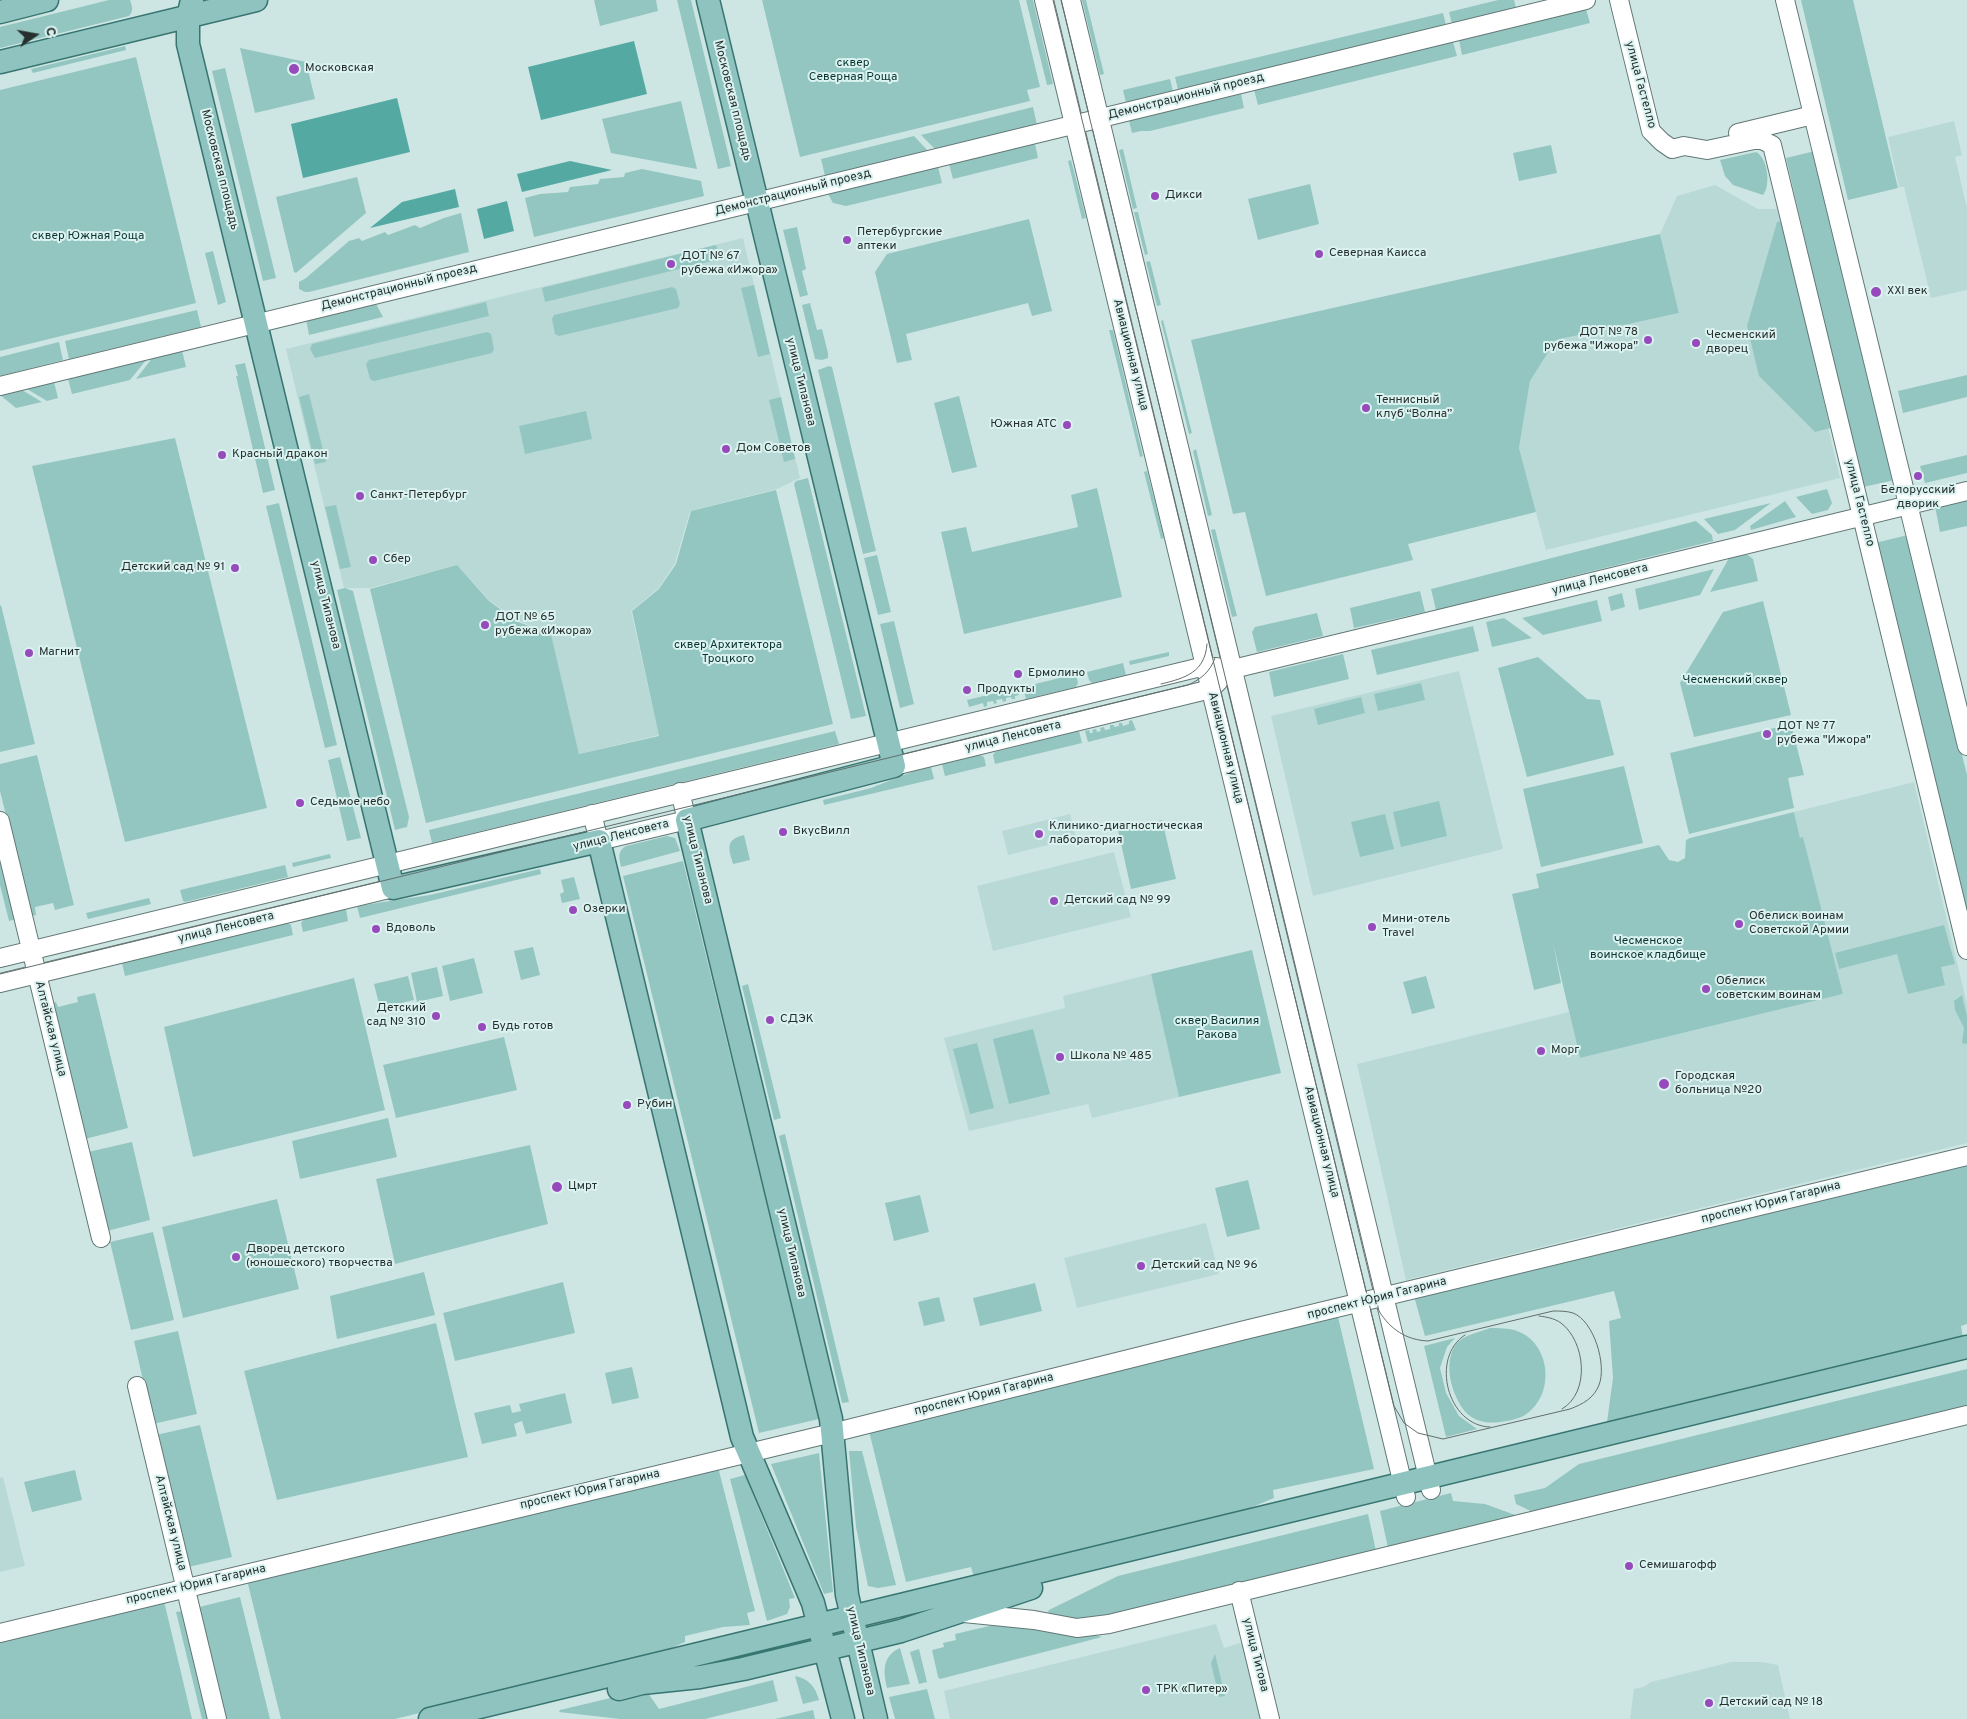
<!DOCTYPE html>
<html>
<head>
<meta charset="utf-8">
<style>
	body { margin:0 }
	#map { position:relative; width:1967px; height:1719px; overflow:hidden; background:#cee6e3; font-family:Overpass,sans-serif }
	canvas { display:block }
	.north { position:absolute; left:10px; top:10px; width:50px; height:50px; -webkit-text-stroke:4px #dbf3f0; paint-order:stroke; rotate:78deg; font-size:14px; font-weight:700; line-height:20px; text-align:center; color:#262f2e }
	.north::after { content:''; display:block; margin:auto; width:18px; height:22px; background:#262f2e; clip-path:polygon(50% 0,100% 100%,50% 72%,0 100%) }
</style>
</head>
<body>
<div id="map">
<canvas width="1967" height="1719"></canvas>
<div class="north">С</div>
</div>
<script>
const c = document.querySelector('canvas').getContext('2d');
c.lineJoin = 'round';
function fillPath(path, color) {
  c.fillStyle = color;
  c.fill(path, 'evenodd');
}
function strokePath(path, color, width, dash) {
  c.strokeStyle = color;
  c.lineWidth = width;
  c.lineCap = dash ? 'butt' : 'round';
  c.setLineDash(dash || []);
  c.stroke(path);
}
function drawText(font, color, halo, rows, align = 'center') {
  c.font = font + ' Overpass,sans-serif';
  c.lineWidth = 4;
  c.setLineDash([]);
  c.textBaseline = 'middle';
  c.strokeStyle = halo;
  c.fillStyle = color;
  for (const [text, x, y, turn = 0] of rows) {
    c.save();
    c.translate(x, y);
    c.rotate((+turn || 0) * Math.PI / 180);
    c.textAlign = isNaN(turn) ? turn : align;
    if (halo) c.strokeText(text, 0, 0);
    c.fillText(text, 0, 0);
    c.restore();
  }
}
const built = new Path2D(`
	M1954,121L1962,155L1955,157L1967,208V290L1931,298L1904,187H1899L1888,137Z
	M1715,185L1758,209H1777L1840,478L1546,550L1519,448L1530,381L1556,340L1679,313L1660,234L1677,196Z
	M743,238L800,478L777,489L690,511L675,563L659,588L631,611L659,735L579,754L551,634L519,621L490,601L457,565L370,588H344L286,349Z
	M1459,671L1503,849L1313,896L1271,716Z
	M1914,782L1967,1004V1143L1406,1280L1357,1064L1569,1012L1580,1058L1843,994L1803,838H1800L1794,812Z
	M1070,814L1076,838L1008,855L1002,831Z
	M1114,852L1131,917L993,951L977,886Z
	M1151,974L1179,1097L1092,1118L1088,1104L969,1131L944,1038L1065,1008L1063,996Z
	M1206,1223L1219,1274L1077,1308L1064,1258Z
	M3,1477L25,1566L0,1572V1478Z
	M1216,1624L1224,1648L1240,1643L1245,1647L1262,1719H950L944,1691Z
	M1731,1662H1762L1778,1665L1790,1719H1630L1634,1689L1643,1687L1651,1682Z`);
const green = new Path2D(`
	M109,0H130C132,6 134,11 129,16L0,48V27Z
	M594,0H656L658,11L600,26Z
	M677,0H691L731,166L718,169Z
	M762,0H1019L1040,87L1027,90L1030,101L800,157Z
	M1026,0H1033L1053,84L1047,85Z
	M1082,0H1086L1104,74L1100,75Z
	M1498,0H1514L1516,8L1452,24L1449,12Z
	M1801,0H1853L1898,188L1848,200Z
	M1586,9L1590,23L1462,55L1459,40Z
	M1443,13L1446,25L1178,90L1175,77Z
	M1453,42L1457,56L1258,105L1254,90Z
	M125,46L126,50L33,73L31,69Z
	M240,48L306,62L315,99L255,113Z
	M136,57L196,303L0,351V90Z
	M225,68L276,278L263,281L212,71Z
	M1170,79L1173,91L1126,103L1123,90Z
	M1241,94L1244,108L1150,131H1141L1132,133L1129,121Z
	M681,101L697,169L611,153L602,119Z
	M1033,107L1037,125L935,149L921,135Z
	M914,136L928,151L825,176L821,159Z
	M1035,144L1038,158L953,179L949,164Z
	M1551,145L1557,173L1519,181L1513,153Z
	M1123,149L1137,208L1133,209L1119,150Z
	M1815,151L1895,480L1863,487L1786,158Z
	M1756,152C1768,158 1771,186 1763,195L1733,185L1725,176L1720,160Z
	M1071,160L1086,218L1082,219L1068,161Z
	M938,167L942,183L846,206L833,203L828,194Z
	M642,169L701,181L704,196L534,237L525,198L540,194L568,192L570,187L598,184L600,179L624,177L625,173Z
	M357,177L366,213L296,273L294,272L276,197Z
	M1310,184L1319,224L1258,240L1248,199Z
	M1138,212L1148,254L1145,255L1134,212Z
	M461,213L469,252L309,292H305L299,289V282L306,278L349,241L359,238L362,241L385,232L388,235L415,225L420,228L444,218Z
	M1029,219L1052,311L1032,316L1028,303L906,334L912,360L897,363L875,272L887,254Z
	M1782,221L1830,428L1815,432L1759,376L1747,326L1777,222Z
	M797,227L806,269L802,271L808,295L800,297L783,230Z
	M1660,234L1679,313L1556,340L1530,381L1519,448L1536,512L1408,544L1413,560L1266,596L1245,512L1233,514L1191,340Z
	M716,245L720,259L545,302L542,288Z
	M213,251L226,302L218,305L205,253Z
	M1150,261L1161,305L1157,306L1146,262Z
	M754,285L770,354L758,357L741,288Z
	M672,287L676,289L680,304L678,308L559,336L555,334L552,319L554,315Z
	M375,302L383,317L309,335L306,319Z
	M486,302L489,316L315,358L310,349L312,344Z
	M810,303L817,330L822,329L828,353V358L822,360L815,359L802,305Z
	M197,310L201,327L69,359L65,341Z
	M1163,320L1192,433L1189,434L1161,321Z
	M1109,330H1113L1143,456L1140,457Z
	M487,332L491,334L494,349L492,353L374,381L370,379L366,364L369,360Z
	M59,342L63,360L0,376V357Z
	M182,350L186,367L136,379L153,357Z
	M147,359L130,380L72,394L68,379Z
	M245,363L275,490L263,493L236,376H238L235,365Z
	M829,366L832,367L876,551L863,554L818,370Z
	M1967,375V397L1903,413L1898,391Z
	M54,382L58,398L47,401L27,389Z
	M22,390L42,402L16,408L0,395Z
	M309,394L326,462L315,464L299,397Z
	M959,396L977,467L952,473L934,403Z
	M781,397L795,459L784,462L769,400Z
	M586,411L592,439L525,454L519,426Z
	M175,438L267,808L125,842L32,466Z
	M1196,449L1212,515L1208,516L1193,451Z
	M1967,455V473L1925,483L1920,466Z
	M1147,471L1164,538L1161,539L1144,472Z
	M808,478L866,716L851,719L794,484L796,481Z
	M1097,488L1122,597L964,634L941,532L966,527L972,552L1078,527L1071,495Z
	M1827,489L1832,503L1828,510L1812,514L1796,497Z
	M776,490L833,724L426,823L370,589L457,565L489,601L518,622L551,634L579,754L659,736L632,611L659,589L676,564L691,511Z
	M1967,498V526L1940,532L1935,506Z
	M1785,501L1796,517L1751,530L1750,526Z
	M279,503L337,745L325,748L266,506Z
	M1771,503L1735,530L1718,534L1704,519Z
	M336,505L351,567L340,569L325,507Z
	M1696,521L1712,535L1713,541L1436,610L1431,589Z
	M1215,529L1237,616L1232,617L1211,530Z
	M1908,535L1967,775V918L1875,543Z
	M877,555L891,612L878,615L864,558Z
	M1744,555H1748L1753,559L1758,581L1710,592L1729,558Z
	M1714,569L1700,595L1639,610L1635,589Z
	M345,588L353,591L409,817L407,827L395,830L337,590Z
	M1420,591L1425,612L1354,628L1350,608Z
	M1622,593L1625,607L1611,611L1608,597Z
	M1597,600L1602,621L1543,635L1522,618Z
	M1763,601L1791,715L1694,737L1680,683L1723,612Z
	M1,605L35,744L0,752V606Z
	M1317,613L1323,636L1257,652L1252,632L1255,627Z
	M1504,618L1532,638L1492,647L1486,622Z
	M894,621L914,704L900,708L880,624Z
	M1473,626L1479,651L1377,675L1371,650Z
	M1169,652V656L1130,665L1129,661Z
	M1343,654L1349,679L1274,697L1269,672Z
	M1538,657L1587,699L1600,700L1614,755L1527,777L1498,668Z
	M1123,663L1126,675L1092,683L1089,680L1087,672Z
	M1076,674L1078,683L1076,687L1026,699L1023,687Z
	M1421,683L1425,700L1378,711L1374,694Z
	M1017,688L1019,695L1015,696V699H1012L1011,697L1006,698V701L1003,702L1002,699L996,700L997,703L994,704L993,701L987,702V706L984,707L983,703L969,707L967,700Z
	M1361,697L1365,713L1318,725L1314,709Z
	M1132,720L1136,730L1088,742L1085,731L1089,730L1090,733H1093L1092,730L1096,729L1097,732L1101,731L1100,728L1104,727L1105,730L1110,729V725H1114V727L1119,726V723H1122L1123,726L1129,724V721Z
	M1791,724L1804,775L1788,778L1794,808L1689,834L1670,753Z
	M835,731L839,744L432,843L429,830Z
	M1079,731L1082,743L995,764L993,755L995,752Z
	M37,755L74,905L55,910L53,903L35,907L36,915L31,916L0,791V764Z
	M980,755L984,757L986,766L945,776L942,764Z
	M340,757L361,838L347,841L328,760Z
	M1624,766L1643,843L1541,867L1523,789Z
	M931,767L934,779L824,805L823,800L871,788L914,771Z
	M1439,801L1447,836L1401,847L1393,812Z
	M1794,812L1800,838L1803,837L1843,994L1580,1058L1553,943L1561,983L1534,990L1512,894L1539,888L1536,874L1659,845L1669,860L1678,862L1685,858L1686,840L1690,838Z
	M1385,814L1394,849L1360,857L1351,822Z
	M1162,820L1176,879L1131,889L1118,830Z
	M744,835L750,860L733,864C729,849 724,840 744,835Z
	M667,836L675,838L680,851L621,867C619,858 617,851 626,846Z
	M0,851L17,919L9,921L0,885Z
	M330,854L331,858L293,867L292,863Z
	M683,861L819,1419L759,1433L623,876Z
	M285,865L288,877L185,902L183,901L180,890Z
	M540,869L541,874L360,918L357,906L430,895Z
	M574,877L580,899L562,903L560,894L564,892L561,880Z
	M149,898L151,904L88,919L86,913Z
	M346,909L348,921L303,932L301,923L304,919Z
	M288,923L291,925L293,935L125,976L122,963Z
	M1944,925L1955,964L1941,967L1945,985L1908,994L1897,954L1839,969L1835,953Z
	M533,947L540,975L521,980L514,951Z
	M1252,950L1281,1073L1179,1097L1151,974Z
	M474,958L483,993L450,1001L442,966Z
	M437,967L443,996L417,1002L411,973Z
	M408,976L414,1000L380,1008L374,984Z
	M1426,976L1435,1008L1412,1014L1403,982Z
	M354,978L385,1110L193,1157L164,1027Z
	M748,984L781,1118L774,1120L742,986Z
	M95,993L128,1128L85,1139L52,1003L56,1002L58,1007L78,1002L77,997Z
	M1962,995L1967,1016V1044L1962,1043L1964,1028L1955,1010L1954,1001Z
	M1033,1029L1050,1094L1009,1104L993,1039Z
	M504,1037L517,1090L396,1118L383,1065Z
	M977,1043L994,1108L970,1114L953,1049Z
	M388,1118L397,1157L300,1179L292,1141Z
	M785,1134L849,1402L842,1403L779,1136Z
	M132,1142L150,1220L107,1231L88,1152Z
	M530,1145L548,1224L395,1264L376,1179Z
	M1967,1164V1324L1961,1326L1963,1338L1607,1422L1613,1378L1609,1321L1621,1318L1614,1291L1425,1336L1414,1296Z
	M1248,1180L1260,1229L1227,1237L1215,1188Z
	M920,1195L929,1232L894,1241L885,1203Z
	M277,1199L299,1289L183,1318L162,1227Z
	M153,1232L174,1320L131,1330L110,1242Z
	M424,1272L435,1315L337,1339L330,1296Z
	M563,1282L575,1333L455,1361L443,1313Z
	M1035,1283L1042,1311L980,1326L973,1298Z
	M939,1297L945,1321L924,1326L918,1302Z
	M1338,1317L1374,1469L1273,1490L1274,1498L1238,1513L974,1577L971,1567L906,1582L869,1431Z
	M436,1323L468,1457L277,1500L244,1371Z
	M1490,1328C1499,1328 1509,1328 1517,1331C1551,1343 1556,1395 1525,1415C1518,1419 1508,1421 1500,1422C1485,1424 1472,1421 1463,1409C1451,1392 1443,1363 1456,1344C1463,1335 1480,1332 1490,1328Z
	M178,1331L197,1414L153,1424L134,1341Z
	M1455,1338L1447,1347L1440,1368L1446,1393L1459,1416L1477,1429L1446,1437L1424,1346Z
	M632,1367L639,1398L612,1404L605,1373Z
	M1967,1369V1408L1533,1512L1516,1504L1514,1495L1545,1488L1579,1464Z
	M565,1393L572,1423L526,1434L522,1421L514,1424L517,1436L482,1444L474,1413L510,1405L512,1413L521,1411L519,1404Z
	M200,1425L232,1557L188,1567L156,1435Z
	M849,1451H862L896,1585L878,1588L868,1586L856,1527Z
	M819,1453L833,1592L824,1594L771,1464Z
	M718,1467L755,1611L747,1613L750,1625L723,1627L685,1636V1642L651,1657L395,1719H281L247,1580Z
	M75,1470L82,1500L32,1512L24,1482Z
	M745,1475L795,1598L789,1599L790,1607L787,1614L767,1621L730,1479Z
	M1451,1493L1453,1501L1485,1504L1518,1516L1388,1548L1380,1511Z
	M1368,1514L1376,1551L1089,1620L1077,1621L1051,1615L1048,1612L1049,1610L1118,1576Z
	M240,1597L270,1719H225L199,1607Z
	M164,1601L192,1719H0V1640Z
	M184,1611L211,1719H202L176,1612Z
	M998,1624L1095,1635L1102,1637L940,1679L938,1677L932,1650L944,1647L943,1643L956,1640L955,1634Z
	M900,1648L910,1684L887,1688C883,1672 882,1656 900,1648Z
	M919,1649L927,1682L919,1684L910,1652Z
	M1215,1654L1225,1696L1219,1697L1211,1663Z
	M795,1676C809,1679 815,1686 819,1700L803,1704Z
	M773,1680L778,1701L705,1719H620L559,1712L560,1710L640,1691L648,1693L659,1709Z
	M927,1689L935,1719H895L889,1697Z
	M813,1710L815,1719H775Z`);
const water = new Path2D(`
	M634,41L647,94L541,120L528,67Z
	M397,98L410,152L303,178L291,124Z
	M570,161L612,170L522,192L517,174Z
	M455,189L459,207L370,228L402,202Z
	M507,201L514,231L484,239L477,209Z`);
const minor = new Path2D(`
	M1044,0L1406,1497
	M1071,0L1431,1490
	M1619,0L1651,131L1662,142L1672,149L1684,146L1707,150L1754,140H1762L1772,145L1967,950
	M1785,0L1967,746
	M1738,133L1813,115
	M0,386L1586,0
	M894,766L1211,689L1219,681
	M592,814L599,841L687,820L680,792
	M0,821L101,1238
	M0,958L1205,666L1233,669L1967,491
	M0,983L393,888
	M137,1386L217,1719
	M1239,1591L1270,1719
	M964,1613L1034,1620L1077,1628L1109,1624L1967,1415
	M0,1633L832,1433L1245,1330L1967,1156`);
const major = new Path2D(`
	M192,0L188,17V44L393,888L599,841L742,1437L813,1603L843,1719
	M708,0L894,766L687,820L831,1419L847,1595L876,1719
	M0,12L47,0
	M0,62L256,0
	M619,1689L642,1683L700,1677L743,1669L901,1631L1031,1588
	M430,1719L1967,1347`);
const tram = new Path2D(`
	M1053,0L1394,1406L1404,1423L1418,1433L1443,1439L1570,1409C1583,1404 1594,1398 1599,1385C1607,1365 1594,1321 1573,1313C1567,1311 1559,1311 1553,1311L1428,1341C1406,1340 1390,1329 1379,1311L1061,0
	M1161,684C1186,678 1205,672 1207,644
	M0,974L1188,685C1201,679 1210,672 1215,658
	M1539,1316C1546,1317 1554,1318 1561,1323C1585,1341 1591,1392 1562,1409
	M1465,1335C1430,1357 1447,1426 1490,1427`);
const markers = [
	[294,69,6,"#974abb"],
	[1155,196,5,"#974abb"],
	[847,240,5,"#974abb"],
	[1319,254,5,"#974abb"],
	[671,264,5,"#974abb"],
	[1876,292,6,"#974abb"],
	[1648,340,5,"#974abb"],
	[1696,343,5,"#974abb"],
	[1366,408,5,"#974abb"],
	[1067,425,5,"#974abb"],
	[726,449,5,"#974abb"],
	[222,455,5,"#974abb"],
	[1918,476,5,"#974abb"],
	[360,496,5,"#974abb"],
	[373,560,5,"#974abb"],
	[235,568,5,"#974abb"],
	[485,625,5,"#974abb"],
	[29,653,5,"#974abb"],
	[1018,674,5,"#974abb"],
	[967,690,5,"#974abb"],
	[1767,734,5,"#974abb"],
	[300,803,5,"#974abb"],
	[783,832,5,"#974abb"],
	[1039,834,5,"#974abb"],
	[1054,901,5,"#974abb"],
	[573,910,5,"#974abb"],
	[1739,924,5,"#974abb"],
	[1372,927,5,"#974abb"],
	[376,929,5,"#974abb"],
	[1706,989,5,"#974abb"],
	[436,1016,5,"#974abb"],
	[770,1020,5,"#974abb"],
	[482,1027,5,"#974abb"],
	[1541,1051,5,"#974abb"],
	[1060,1057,5,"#974abb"],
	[1664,1084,6,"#974abb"],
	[627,1105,5,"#974abb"],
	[557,1187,6,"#974abb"],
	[236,1257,5,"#974abb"],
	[1141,1266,5,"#974abb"],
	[1629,1566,5,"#974abb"],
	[1146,1690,5,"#974abb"],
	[1709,1703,5,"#974abb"]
];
const parkNames = [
	["сквер",853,64],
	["Северная Роща",853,78],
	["сквер Южная Роща",88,237],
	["сквер Архитектора",728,646],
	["Троцкого",728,660],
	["Чесменский сквер",1735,681],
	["Чесменское",1648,942],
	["воинское кладбище",1648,956],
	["сквер Василия",1217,1022],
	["Ракова",1217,1036]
];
const poiNames = [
	["Московская",305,69],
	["Дикси",1165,196],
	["Петербургские",857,233],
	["аптеки",857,247],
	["Северная Каисса",1329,254],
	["ДОТ № 67",681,257],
	["рубежа «Ижора»",681,271],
	["XXI век",1887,292],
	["ДОТ № 78",1638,333,"right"],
	["рубежа \"Ижора\"",1638,347,"right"],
	["Чесменский",1706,336],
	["дворец",1706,350],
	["Теннисный",1376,401],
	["клуб “Волна”",1376,415],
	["Южная АТС",1057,425,"right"],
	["Дом Советов",736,449],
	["Красный дракон",232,455],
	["Белорусский",1918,491,"center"],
	["дворик",1918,505,"center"],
	["Санкт-Петербург",370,496],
	["Сбер",383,560],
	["Детский сад № 91",225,568,"right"],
	["ДОТ № 65",495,618],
	["рубежа «Ижора»",495,632],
	["Магнит",39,653],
	["Ермолино",1028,674],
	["Продукты",977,690],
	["ДОТ № 77",1777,727],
	["рубежа \"Ижора\"",1777,741],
	["Седьмое небо",310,803],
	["Клинико-диагностическая",1049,827],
	["лаборатория",1049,841],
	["ВкусВилл",793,832],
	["Детский сад № 99",1064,901],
	["Озерки",583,910],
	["Обелиск воинам",1749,917],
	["Советской Армии",1749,931],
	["Мини-отель",1382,920],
	["Travel",1382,934],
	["Вдоволь",386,929],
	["Обелиск",1716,982],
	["советским воинам",1716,996],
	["Детский",426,1009,"right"],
	["сад № 310",426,1023,"right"],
	["СДЭК",780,1020],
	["Будь готов",492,1027],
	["Морг",1551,1051],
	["Школа № 485",1070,1057],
	["Городская",1675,1077],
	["больница №20",1675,1091],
	["Рубин",637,1105],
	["Цмрт",568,1187],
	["Дворец детского",246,1250],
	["(юношеского) творчества",246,1264],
	["Детский сад № 96",1151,1266],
	["Семишагофф",1639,1566],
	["ТРК «Питер»",1156,1690],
	["Детский сад № 18",1719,1703]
];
const streetNames = [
	["улица Гастелло",1640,85,75],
	["Демонстрационный проезд",1186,97,-14],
	["Московская площадь",732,101,76],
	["Московская площадь",219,170,76],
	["Демонстрационный проезд",793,193,-14],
	["Демонстрационный проезд",399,288,-14],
	["Авиационная улица",1130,355,76],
	["улица Типанова",800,382,76],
	["улица Гастелло",1859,503,76],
	["улица Ленсовета",1600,580,-14],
	["улица Типанова",325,605,76],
	["улица Ленсовета",1013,737,-14],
	["Авиационная улица",1225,748,76],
	["улица Ленсовета",621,836,-14],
	["улица Типанова",697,860,76],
	["улица Ленсовета",226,928,-14],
	["Алтайская улица",50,1029,76],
	["Авиационная улица",1321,1142,76],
	["проспект Юрия Гагарина",1771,1203,-14],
	["улица Типанова",791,1253,77],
	["проспект Юрия Гагарина",1377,1299,-14],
	["проспект Юрия Гагарина",984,1395,-14],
	["проспект Юрия Гагарина",590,1490,-13],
	["Алтайская улица",170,1523,76],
	["проспект Юрия Гагарина",196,1585,-13],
	["улица Типанова",860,1651,77],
	["улица Титова",1255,1655,76]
];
fillPath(built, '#b9d9d6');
fillPath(green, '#94c6c1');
fillPath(water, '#54a9a3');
strokePath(minor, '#627876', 20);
strokePath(major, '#387571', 25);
strokePath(minor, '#fff', 18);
strokePath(major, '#8ec3bf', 22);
strokePath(tram, '#616f6d', 1);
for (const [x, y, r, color] of markers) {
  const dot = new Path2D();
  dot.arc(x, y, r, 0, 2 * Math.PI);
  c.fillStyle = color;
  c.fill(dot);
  strokePath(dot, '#dbf3f0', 2);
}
drawText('12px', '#0a3432', '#dbf3f0', parkNames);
drawText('12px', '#262f2e', '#dbf3f0', poiNames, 'left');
drawText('12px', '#262f2e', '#dbf3f0', streetNames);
</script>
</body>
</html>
